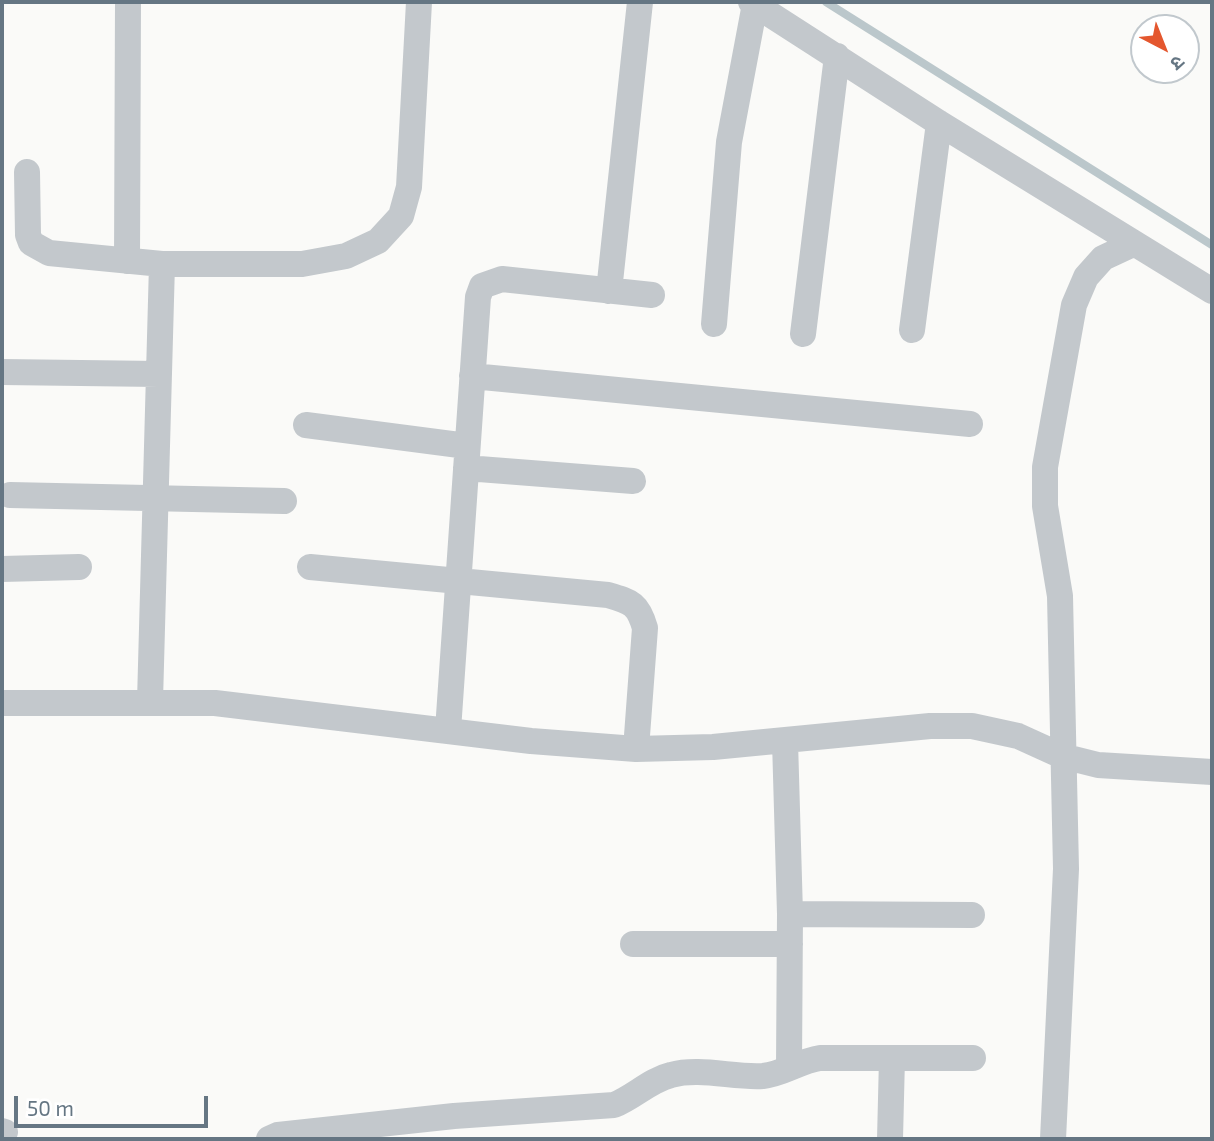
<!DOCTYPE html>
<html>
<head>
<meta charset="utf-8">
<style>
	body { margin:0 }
	#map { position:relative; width:1214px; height:1141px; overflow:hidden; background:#fafaf8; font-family:"Exo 2","Noto Sans Devanagari",sans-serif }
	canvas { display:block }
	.frame { position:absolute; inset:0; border:4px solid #657683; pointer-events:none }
	.north { position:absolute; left:1130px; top:14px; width:70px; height:70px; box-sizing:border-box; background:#fff; border:2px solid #c1c8cd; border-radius:50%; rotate:138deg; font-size:19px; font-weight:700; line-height:28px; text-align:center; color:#657683 }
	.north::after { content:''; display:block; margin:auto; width:24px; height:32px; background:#e4572e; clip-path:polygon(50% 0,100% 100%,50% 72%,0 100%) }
	.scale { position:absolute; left:14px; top:1096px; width:194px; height:32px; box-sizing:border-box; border:4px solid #657683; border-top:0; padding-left:9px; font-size:21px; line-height:24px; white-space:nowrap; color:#657683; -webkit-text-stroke:5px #fff; paint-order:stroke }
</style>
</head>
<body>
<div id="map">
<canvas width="1214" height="1141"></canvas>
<div class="frame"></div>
<div class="north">उ</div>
<div class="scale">50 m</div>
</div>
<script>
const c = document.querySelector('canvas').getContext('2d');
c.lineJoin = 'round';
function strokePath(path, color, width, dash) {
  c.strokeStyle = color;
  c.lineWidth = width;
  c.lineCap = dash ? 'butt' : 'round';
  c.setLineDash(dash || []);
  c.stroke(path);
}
const stream = new Path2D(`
	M826,2L1212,245`);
const minor = new Path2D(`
	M751,2L939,123L1212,291
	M27,172L28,235L31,243L49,253L162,264H302L346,256L378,241L401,216L409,187L419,2
	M127,261L128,2
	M609,291L640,2
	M714,324L729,142L755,4
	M912,330L939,123
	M803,334L837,56
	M2,372L159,374
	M472,376L970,424
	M306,425L467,446
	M466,468L633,481
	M10,495L284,501
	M310,567L608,595C632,602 638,604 645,628L636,749
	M2,569L79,567
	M150,701L162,264
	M2,703H215L531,741L636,749L713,747L930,726H972L1018,736L1062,756L1098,765L1212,772
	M448,730L478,297L482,286L502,279L652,295
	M785,741L790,914L789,1066
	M790,914L972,915
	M633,944H790
	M2,1131L5,1132
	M269,1139L278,1135L454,1116L614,1105C634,1097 650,1080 671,1075C700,1067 734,1078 763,1076C783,1074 800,1061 820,1058H973
	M890,1139L892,1058
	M1053,1139L1066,869L1060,596L1045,506V467L1074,305L1086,277L1103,258L1133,244`);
strokePath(stream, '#bbc7cb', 8);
strokePath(minor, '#c3c8cc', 26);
</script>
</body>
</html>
